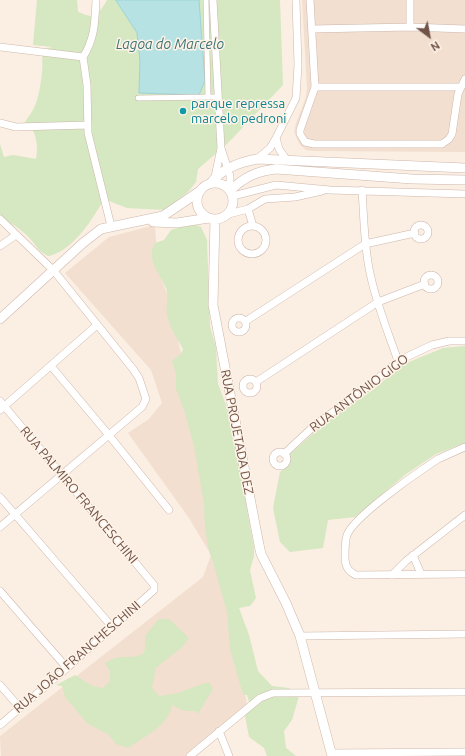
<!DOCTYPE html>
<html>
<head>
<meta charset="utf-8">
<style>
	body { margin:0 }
	#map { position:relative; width:465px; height:756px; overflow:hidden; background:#fbeee2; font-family:Ubuntu,sans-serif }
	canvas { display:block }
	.north { position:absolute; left:409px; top:16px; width:40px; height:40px; -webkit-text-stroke:3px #fef3e7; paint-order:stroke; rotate:148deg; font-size:11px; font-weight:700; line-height:16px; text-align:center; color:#715349 }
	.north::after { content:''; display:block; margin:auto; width:14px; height:18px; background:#715349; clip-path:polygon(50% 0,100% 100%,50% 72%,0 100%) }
</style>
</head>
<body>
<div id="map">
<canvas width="465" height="756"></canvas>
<div class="north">N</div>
</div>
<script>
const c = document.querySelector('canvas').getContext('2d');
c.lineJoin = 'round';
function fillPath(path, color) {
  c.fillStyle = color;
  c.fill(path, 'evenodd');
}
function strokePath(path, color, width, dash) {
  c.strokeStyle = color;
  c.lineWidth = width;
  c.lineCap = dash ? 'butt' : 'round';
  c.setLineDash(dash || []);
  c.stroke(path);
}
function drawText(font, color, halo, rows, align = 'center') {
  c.font = font + ' Ubuntu,sans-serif';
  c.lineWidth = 3;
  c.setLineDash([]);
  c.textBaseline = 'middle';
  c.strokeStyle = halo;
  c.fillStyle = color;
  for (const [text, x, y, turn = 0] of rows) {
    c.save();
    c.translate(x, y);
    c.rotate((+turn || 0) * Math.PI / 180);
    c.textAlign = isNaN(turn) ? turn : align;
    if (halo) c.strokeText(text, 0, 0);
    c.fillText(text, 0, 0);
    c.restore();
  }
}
const residential = new Path2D(`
	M302,0H465V152L314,151L306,150L300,145L294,132L296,123L306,97L307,88Z
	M155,225L158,270L170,302L201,448L247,705L186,756H1L0,736L203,577L211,555L189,518L128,433L149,419L162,403L151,370L65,273L109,237Z`);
const green = new Path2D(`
	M37,0H77L78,12C82,13 87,16 91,16C97,16 105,5 107,0H280L283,85L227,144L198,169L196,182L188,192L165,210L127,208L104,199C93,219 72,252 48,256C40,252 38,249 33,242C24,231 12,223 0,218V144L4,157L13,155L36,159C38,148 37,136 31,127L24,124C27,118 31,114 34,108C40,97 45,62 41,50L52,47L33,45Z
	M191,223L201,227L207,240L210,326L216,348L218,384L230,415L243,475L247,510L254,548V556L250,570L256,598L250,606L239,608L249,635L258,671L272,686L289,688L299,696L292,720L284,731L286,748L296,756H267L264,748L249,737L245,716L250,705L247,695H244L242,691L230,649L227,612L213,562L209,551L205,529L204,504L194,446L185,413L176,389V374L172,361L181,354L183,349C178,340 171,329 168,319C165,309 169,297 166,288C160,273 145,259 155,243L164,240L171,230Z
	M465,346V443L436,454L406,474L355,517L328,520L323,548L290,552L280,542L273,508L280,472L289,465L288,456L320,427L374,389L402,365L443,348Z
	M159,619H169L189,638L183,646L156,668L152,688L159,696L178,693L205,683H210L213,689L198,714L195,711H184L172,705C169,726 143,737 128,748L116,744L108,734L88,724L65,697L62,686L56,685L75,675L92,686L103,688L110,681V671L105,663C122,652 129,661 143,654L145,649V636Z`);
const water = new Path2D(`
	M116,0H199L205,81L199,95L139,93L140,61L137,33Z`);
const pedestrian = new Path2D(`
	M206,0L208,97L138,98L217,97`);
const minor = new Path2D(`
	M96,0C95,20 95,39 83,57L87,85L88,133L111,226
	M213,0L221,148L230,176V181L228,187
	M310,0L315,87L300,130V134L305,142L314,144H442L449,139L452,134L458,94L465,79
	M410,0V27
	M312,29L410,27L465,29
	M0,47L83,57
	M315,87H461
	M0,123L16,127L88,125
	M276,138L279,149L286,159
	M257,159L270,148L276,138L296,98L298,65L296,0
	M215,177L221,148
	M362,190C364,218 364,246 370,273C376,303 388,332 398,361
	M233,196L276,185L330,190L465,194
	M248,209L253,226
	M225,215L248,209L265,199L295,197L322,191
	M0,219L54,271L133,369L139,378L146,399L142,407L0,527
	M414 232a7 7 0 1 1 14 0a7 7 0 1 1-14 0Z
	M238 240a14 14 0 1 1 28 0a14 14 0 1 1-28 0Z
	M0,246L16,235
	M424 282a7 7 0 1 1 14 0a7 7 0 1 1-14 0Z
	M232 325a7 7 0 1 1 14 0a7 7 0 1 1-14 0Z
	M246,321L365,244L415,233
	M51,366L108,434L169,510
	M243 386a7 7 0 1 1 14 0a7 7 0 1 1-14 0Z
	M256,382L378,302L425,284
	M0,401L154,585V590L67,668L0,725
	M0,410L97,325
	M465,447L438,459L429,465C411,477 354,517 347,535C345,541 345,549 345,556C345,565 347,571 356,575L465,574
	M273 459a7 7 0 1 1 14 0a7 7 0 1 1-14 0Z
	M284,454L315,425L369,386L398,361L432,345L449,341H465
	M0,497L113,628
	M413,555L421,574
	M392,575L406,561L465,515
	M0,591L67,668
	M300,636L465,634
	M0,685L20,708
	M219,731L229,756
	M332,753L465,752
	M190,756L260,698L273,693L465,692`);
const tertiary = new Path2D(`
	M211,183C221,169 241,162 257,159L465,168
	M197 201a18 18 0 1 1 36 0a18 18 0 1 1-36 0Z
	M230,191C244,177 257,171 276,169L412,179L465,180
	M215,219L213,305L259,545L261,554L286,603L300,636L332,756
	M153,222L177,223L209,218
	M0,319L83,243L101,229L163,216L200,191`);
const markers = [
	[183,111,4,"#0f9aa8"]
];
const cultureNames = [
	["parque repressa",191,104],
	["marcelo pedroni",191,119]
];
const streetNames = [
	["RUA ANTÔNIO GIGO",359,393,-37],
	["RUA PROJETADA DEZ",237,432,79],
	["RUA PALMIRO FRANCESCHINI",79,495,50],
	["RUA JOÃO FRANCHESCHINI",77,657,-41]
];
const waterNames = [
	["Lagoa do Marcelo",170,44]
];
fillPath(residential, '#f2dfd0');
fillPath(green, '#d5e8c1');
fillPath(water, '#b7e2e4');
strokePath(water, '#9ed3d5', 1);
strokePath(pedestrian, '#ceb7ac', 6);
strokePath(minor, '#ceb7ac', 8);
strokePath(tertiary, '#ceb7ac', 10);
strokePath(pedestrian, '#fff', 5);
strokePath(minor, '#fff', 7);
strokePath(tertiary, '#fff', 9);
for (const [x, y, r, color] of markers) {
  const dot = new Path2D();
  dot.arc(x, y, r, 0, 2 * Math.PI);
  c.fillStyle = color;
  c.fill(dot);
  strokePath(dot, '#fef3e7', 1.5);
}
drawText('13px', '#0d838f', '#fef3e7', cultureNames, 'left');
drawText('13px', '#715349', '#fef3e7', streetNames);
drawText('italic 14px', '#3e7477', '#fef3e7', waterNames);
</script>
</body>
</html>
